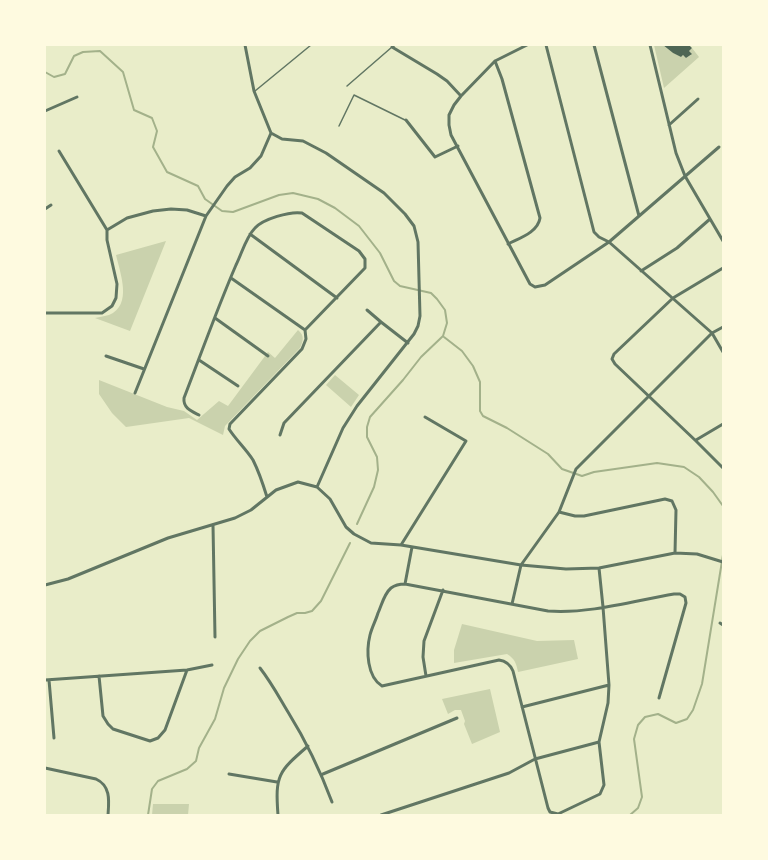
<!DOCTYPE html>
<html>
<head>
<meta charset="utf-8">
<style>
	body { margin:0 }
	#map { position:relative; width:768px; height:860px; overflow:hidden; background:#e9edc9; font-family:Ubuntu,sans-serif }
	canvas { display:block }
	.frame { position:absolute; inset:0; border:46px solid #fefae0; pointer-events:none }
</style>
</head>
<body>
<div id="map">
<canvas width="768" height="860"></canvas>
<div class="frame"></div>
</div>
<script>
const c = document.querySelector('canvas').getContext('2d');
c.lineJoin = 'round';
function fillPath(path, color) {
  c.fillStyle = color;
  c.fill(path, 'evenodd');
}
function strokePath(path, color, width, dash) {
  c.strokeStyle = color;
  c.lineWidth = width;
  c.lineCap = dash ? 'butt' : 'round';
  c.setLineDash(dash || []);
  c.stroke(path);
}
const green = new Path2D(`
	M654,45H663L673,53L681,57L683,55L686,58L691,55L689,51L692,48L699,57L664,88Z
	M166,241L130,331L95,318C100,317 105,316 109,315C133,305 120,273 116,255Z
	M298,330C305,336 303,341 300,348L225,426L223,435L189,418L126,427L112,413L99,394V380L167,407L184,411L197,420L219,401L228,406L268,352L275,358Z
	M335,375L359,395L351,407L326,385Z
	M462,624L537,641L574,640L578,659L518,672C516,663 515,659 507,654L454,663V650Z
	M490,689L500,732L472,744L464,724L465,721L461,710H455L448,714L442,699Z
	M153,804H189L188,815H152Z`);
const stream = new Path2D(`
	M45,72L54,77L65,74L74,56L83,52L100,51L123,72L134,110L152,118L157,131L153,147L167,172L198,186L205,199L222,211L233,212L279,195L293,193L318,199L335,208L359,226L380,253L394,281L400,286L431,293L437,299L445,310L447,323L443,336
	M444,337L462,351L473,366L480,382V411L483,416L507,428L548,454L562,469L582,476L594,472L657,463L684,467L699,477L713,492L723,506
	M357,524L374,487L378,470L377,457L367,437V427L370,417L403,380L421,357L443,336
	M148,815L152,789L158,781L187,769L196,761L199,748L215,719L224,688L238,659L250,641L260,631L288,617L297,613H305L312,611L321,601L350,543
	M630,815L638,808L642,797L634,739L638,725L645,717L658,714L676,723L687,719L693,710L702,684L723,555`);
const building = new Path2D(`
	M663,45H689L692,48L689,51L692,54L686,58L683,55L681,57L673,53Z`);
const service = new Path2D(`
	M347,86L392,47
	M255,91L311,45
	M339,126L354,95L405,120`);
const minor = new Path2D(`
	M245,45L254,91L271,133L282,139L303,141L326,153L384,193L405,214L414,226L418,242L420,316L418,326L414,334L357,406L343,428L317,487
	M394,45L392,47L437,74L447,81L461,96
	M527,45L495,61L461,96L454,105L449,115V125L451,135L530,284L535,287L545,285L609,242L719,147
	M546,45L594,232L599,237L609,242L712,333L723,352
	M594,45L639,216
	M650,45L676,153L685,176L723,241
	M495,61L502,79L540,218C538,232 520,238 508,244
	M45,111L77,97
	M406,120L435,157L458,146
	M669,125L698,99
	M59,151L107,230
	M45,209L51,205
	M250,234L337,298
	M723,268L673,298L614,354L612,359L615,364L696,441L723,468
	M641,271L677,248L710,219
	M231,278L305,330
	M367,310L381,322
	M45,313H102L112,306L116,298L117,284L107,240V230L127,218L153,211L171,209L187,210L206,216L227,186L235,177L250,168L261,156L271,133
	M215,318L268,356
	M106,356L144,369
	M199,360L238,386
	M135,393L206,216
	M199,415C191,411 183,408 184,398C201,354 217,309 236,265C242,253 246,237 255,228C263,219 290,211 302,213L359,251L365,259V268L305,330L306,339L302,349L230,424L229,429C236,440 246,449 253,460C259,472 263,484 267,497
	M280,435L284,423L381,322L408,343
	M696,440L723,424
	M559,512L575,516H584L665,499L672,501L676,510L675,553
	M213,525L215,637
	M401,545L466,441L425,417
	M412,547L405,584C400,584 395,585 391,588C384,594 382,604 378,613C376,620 372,627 370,635C366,651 367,677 382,686L499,660C506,661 510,664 513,671L548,808L550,812L558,814L600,794L604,785L599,742L608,703L609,685L603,607L599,568
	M405,584L548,611C590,614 633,601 674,594H680L685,597L686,603L659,698
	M45,585L68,579L168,538L235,518L251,510L276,490L298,482L317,487L330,499L346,527L354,534L371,543L401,545L521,565L566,569L599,568L675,553L697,554L723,562
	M512,604L521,565L559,512L576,469L712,333L723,327
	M720,623L723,625
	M260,668C271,682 279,697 288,712C306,741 320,770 332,802
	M99,676L103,716L108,724L113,729L150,741L158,738L165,730L187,670
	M426,676L423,657L424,641L443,590
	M45,680L187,670L212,665
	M49,680L54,738
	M522,707L609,685
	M45,768L96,779C111,786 109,801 108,815
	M229,774L277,782
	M323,774L457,718
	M278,815C275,775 278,772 308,746
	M381,815L509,773L535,759L599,742`);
fillPath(green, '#cad2ad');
strokePath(stream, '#a3b18a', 2);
fillPath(building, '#4f6655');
strokePath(service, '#617663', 1.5);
strokePath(minor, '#617663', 3);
</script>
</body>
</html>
